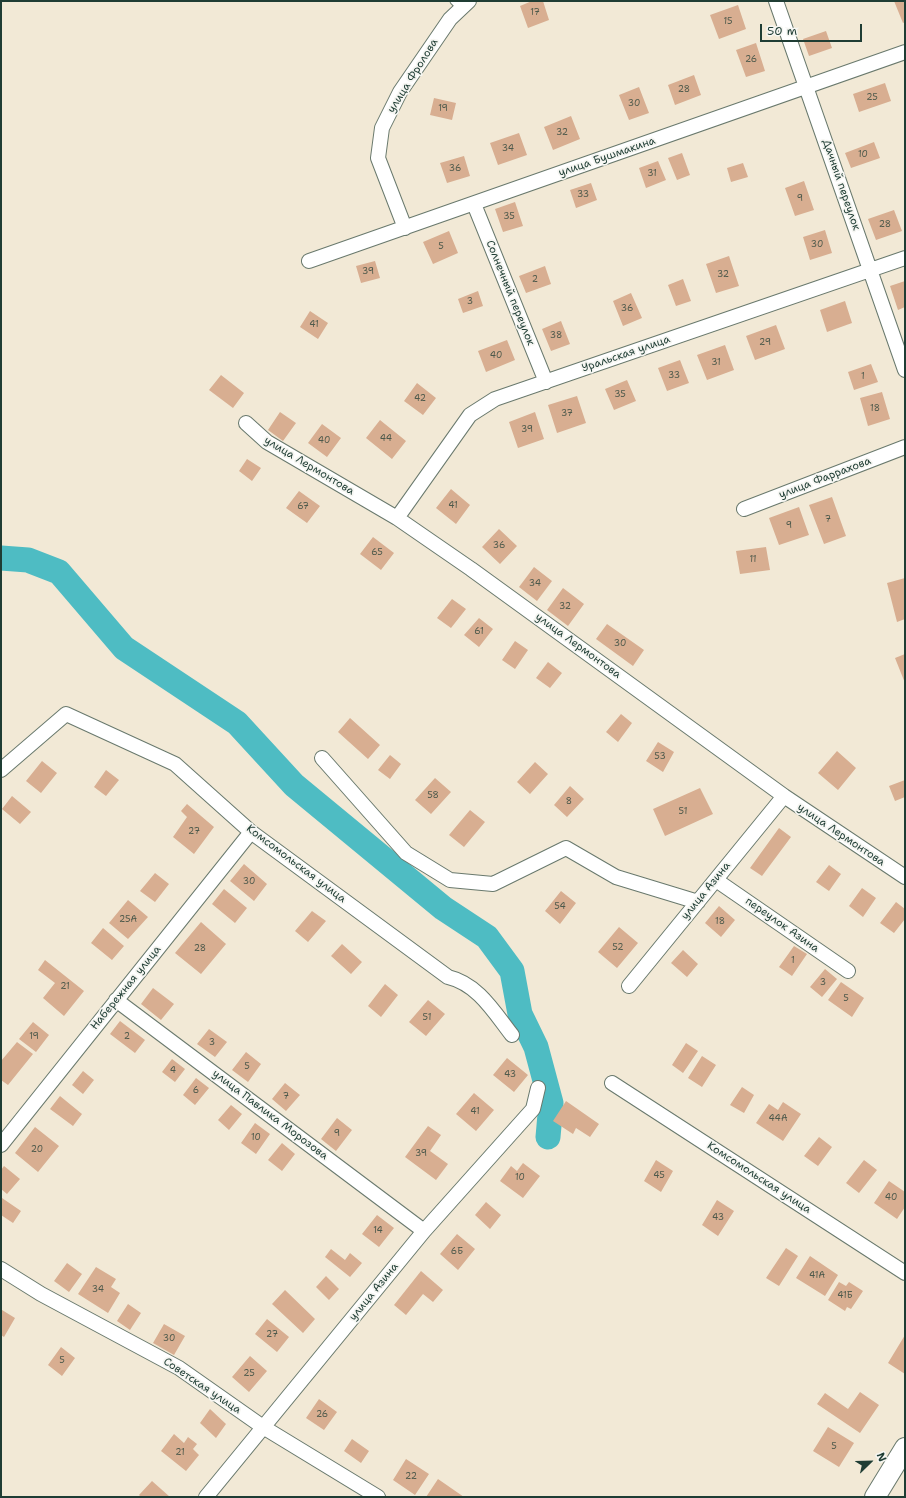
<!DOCTYPE html>
<html>
<head>
<meta charset="utf-8">
<style>
	body { margin:0 }
	#map { position:relative; width:906px; height:1498px; overflow:hidden; background:#f2e9d6; font-family:"Shantell Sans",sans-serif }
	canvas { display:block }
	.frame { position:absolute; inset:0; border:2px solid #1f3d34; pointer-events:none }
	.north { position:absolute; left:850px; top:1442px; width:40px; height:40px; -webkit-text-stroke:3px #f6f6f2; paint-order:stroke; rotate:67deg; font-size:11px; font-weight:700; line-height:16px; text-align:center; color:#1f3d34 }
	.north::after { content:''; display:block; margin:auto; width:14px; height:18px; background:#1f3d34; clip-path:polygon(50% 0,100% 100%,50% 72%,0 100%) }
	.scale { position:absolute; left:760px; top:24px; width:102px; height:18px; box-sizing:border-box; border:2px solid #1f3d34; border-top:0; padding-left:5px; font-size:12px; line-height:14px; white-space:nowrap; color:#1f3d34; -webkit-text-stroke:3px #f6f6f2; paint-order:stroke }
</style>
</head>
<body>
<div id="map">
<canvas width="906" height="1498"></canvas>
<div class="frame"></div>
<div class="north">N</div>
<div class="scale">50 m</div>
</div>
<script>
const c = document.querySelector('canvas').getContext('2d');
c.lineJoin = 'round';
function strokePath(path, color, width, dash) {
  c.strokeStyle = color;
  c.lineWidth = width;
  c.lineCap = dash ? 'butt' : 'round';
  c.setLineDash(dash || []);
  c.stroke(path);
}
function fillPath(path, color) {
  c.fillStyle = color;
  c.fill(path, 'evenodd');
}
function drawText(font, color, halo, rows, align = 'center') {
  c.font = font + ' "Shantell Sans",sans-serif';
  c.lineWidth = 3.5;
  c.setLineDash([]);
  c.textBaseline = 'middle';
  c.strokeStyle = halo;
  c.fillStyle = color;
  for (const [text, x, y, turn = 0] of rows) {
    c.save();
    c.translate(x, y);
    c.rotate((+turn || 0) * Math.PI / 180);
    c.textAlign = isNaN(turn) ? turn : align;
    if (halo) c.strokeText(text, 0, 0);
    c.fillText(text, 0, 0);
    c.restore();
  }
}
const river = new Path2D(`
	M1,558L28,560L59,572L124,648L237,723L294,785L443,908L487,937L512,971L520,1014L536,1047L551,1103L548,1137`);
const building = new Path2D(`
	M532,1H543L549,20L528,28L520,6Z
	M894,1H905V22L903,23Z
	M738,5L746,29L719,39L710,15Z
	M826,31L832,48L809,56L803,39Z
	M756,43L765,71L746,77L736,50Z
	M694,75L701,95L675,105L668,85Z
	M885,83L891,101L859,112L853,94Z
	M639,87L649,113L629,120L619,95Z
	M434,98L456,103L452,120L430,115Z
	M571,116L580,139L553,150L544,127Z
	M519,133L527,155L498,165L490,143Z
	M874,142L880,158L851,168L845,153Z
	M682,153L690,175L677,180L668,158Z
	M464,156L470,176L447,183L440,163Z
	M658,161L666,180L646,188L639,168Z
	M743,163L748,177L731,182L727,168Z
	M804,181L814,210L795,216L785,188Z
	M591,183L597,200L576,208L570,190Z
	M515,202L523,226L503,232L495,209Z
	M894,210L902,231L876,240L868,219Z
	M825,230L832,253L810,260L803,237Z
	M449,231L458,253L433,264L423,242Z
	M729,256L739,286L716,293L706,264Z
	M375,261L380,278L361,283L356,266Z
	M545,266L551,284L526,293L519,276Z
	M683,279L691,301L676,306L668,285Z
	M905,281V307L898,310L890,286Z
	M478,291L483,306L463,313L458,299Z
	M631,293L642,318L623,326L613,301Z
	M845,301L852,323L827,332L820,310Z
	M310,311L328,323L318,339L300,327Z
	M561,321L570,344L551,351L542,329Z
	M776,325L785,349L755,360L746,336Z
	M507,340L515,360L486,372L478,351Z
	M725,345L734,370L707,380L697,355Z
	M680,360L689,383L667,391L658,368Z
	M871,364L878,382L854,390L848,372Z
	M221,375L244,393L233,408L209,390Z
	M627,380L636,401L614,410L605,389Z
	M417,383L436,398L423,415L404,401Z
	M882,392L890,419L868,426L860,398Z
	M577,396L586,423L557,433L548,405Z
	M280,412L296,423L283,441L268,430Z
	M535,412L544,439L518,448L509,422Z
	M380,420L406,441L392,459L366,438Z
	M322,424L341,438L327,457L308,443Z
	M247,459L261,468L252,481L239,471Z
	M451,489L470,505L456,524L436,508Z
	M299,491L320,506L307,523L286,508Z
	M832,497L846,536L824,544L809,505Z
	M799,507L809,535L779,545L769,518Z
	M499,529L517,546L500,564L482,547Z
	M373,537L394,553L381,570L360,554Z
	M766,547L770,570L740,574L736,551Z
	M534,567L552,581L537,601L519,587Z
	M905,578V619L897,622L887,583Z
	M563,588L584,604L568,626L547,610Z
	M452,599L466,609L451,628L437,618Z
	M479,618L493,629L479,647L464,635Z
	M607,624L644,650L633,666L596,639Z
	M515,641L528,650L515,669L502,660Z
	M905,654V683L895,658Z
	M548,662L562,673L550,688L536,678Z
	M621,714L632,723L618,742L606,732Z
	M350,718L380,745L368,759L338,732Z
	M658,742L674,752L663,772L646,761Z
	M837,751L856,768L838,790L818,773Z
	M390,755L401,764L390,779L378,770Z
	M42,761L57,773L41,793L26,781Z
	M535,762L548,774L530,794L517,782Z
	M106,770L119,780L106,796L94,787Z
	M435,778L451,792L431,814L415,800Z
	M905,780V797L895,801L889,786Z
	M570,786L584,799L567,817L554,805Z
	M700,788L713,814L665,836L653,809Z
	M12,796L31,812L20,824L2,809Z
	M187,804L214,827L194,854L173,837L187,817L181,811Z
	M470,810L485,822L464,847L449,835Z
	M779,828L791,837L762,876L750,868Z
	M244,864L267,884L254,901L230,881Z
	M829,865L841,874L829,891L816,882Z
	M155,873L169,884L155,902L140,891Z
	M862,888L876,898L863,917L849,906Z
	M224,889L247,908L235,923L212,904Z
	M561,891L576,903L560,924L545,911Z
	M128,900L148,917L128,939L109,923Z
	M896,902L905,909V919L894,933L880,923Z
	M719,906L735,920L721,937L705,923Z
	M312,911L326,921L308,942L295,931Z
	M201,922L226,944L201,974L175,953Z
	M619,927L638,943L617,968L598,952Z
	M103,928L124,946L112,960L91,943Z
	M342,944L362,962L351,974L331,956Z
	M794,946L807,954L792,976L779,967Z
	M683,950L698,964L687,977L671,963Z
	M45,960L84,991L64,1016L43,998L55,983L38,970Z
	M825,969L837,979L822,997L810,987Z
	M841,982L864,998L852,1017L828,1000Z
	M385,984L398,995L381,1017L368,1006Z
	M153,988L174,1004L161,1020L141,1004Z
	M428,1000L445,1014L426,1036L409,1022Z
	M120,1021L145,1040L135,1053L110,1034Z
	M33,1022L49,1035L36,1052L19,1039Z
	M209,1029L227,1042L215,1057L197,1044Z
	M17,1042L33,1054L8,1085L1,1080V1061Z
	M686,1043L698,1051L683,1073L672,1065Z
	M246,1052L261,1064L248,1082L232,1070Z
	M702,1056L716,1065L702,1087L688,1078Z
	M507,1058L528,1075L514,1092L493,1075Z
	M172,1059L185,1069L175,1082L162,1072Z
	M83,1071L94,1080L83,1094L72,1085Z
	M196,1078L209,1088L195,1105L183,1095Z
	M285,1083L300,1095L286,1111L272,1099Z
	M742,1087L754,1095L744,1113L730,1105Z
	M474,1093L494,1110L476,1131L456,1114Z
	M60,1096L82,1114L73,1126L50,1109Z
	M566,1101L599,1124L590,1137L576,1128L573,1134L553,1121Z
	M783,1102L801,1114L783,1141L756,1123L769,1104L778,1110Z
	M231,1105L242,1114L229,1130L218,1120Z
	M337,1118L352,1130L336,1151L321,1139Z
	M255,1123L270,1134L256,1154L241,1143Z
	M428,1126L441,1135L430,1151L448,1164L436,1180L405,1157Z
	M35,1127L59,1146L38,1172L15,1153Z
	M819,1137L832,1147L818,1166L804,1156Z
	M282,1143L295,1154L282,1171L268,1160Z
	M656,1160L673,1171L661,1192L644,1181Z
	M864,1160L877,1170L859,1193L846,1183Z
	M523,1163L540,1176L523,1198L500,1181L511,1166L517,1171Z
	M4,1166L20,1179L7,1194L1,1189V1170Z
	M889,1181L905,1192V1207L897,1219L874,1203Z
	M2,1198L21,1211L13,1223L1,1215Z
	M717,1200L734,1211L718,1236L702,1225Z
	M486,1202L501,1215L490,1229L475,1215Z
	M377,1215L394,1228L379,1247L362,1234Z
	M457,1234L475,1249L458,1270L440,1254Z
	M786,1248L798,1256L779,1286L766,1278Z
	M331,1249L345,1260L350,1253L362,1263L350,1277L325,1257Z
	M810,1256L838,1275L825,1296L796,1278Z
	M67,1263L82,1274L69,1292L54,1281Z
	M96,1267L116,1279L111,1287L120,1293L108,1313L78,1294Z
	M421,1271L443,1290L433,1302L423,1294L406,1315L394,1305Z
	M326,1276L339,1289L329,1300L316,1287Z
	M839,1282L846,1286L849,1282L863,1291L851,1309L847,1307L845,1311L828,1300Z
	M285,1290L315,1319L303,1333L272,1304Z
	M128,1304L141,1313L130,1330L117,1321Z
	M2,1310L15,1318L4,1337L1,1335Z
	M267,1319L289,1337L277,1352L255,1334Z
	M164,1324L185,1336L174,1355L153,1343Z
	M905,1335V1374L888,1363Z
	M61,1347L75,1358L62,1376L48,1365Z
	M250,1356L267,1371L249,1392L232,1377Z
	M860,1392L879,1405L860,1433L817,1404L825,1393L848,1409Z
	M319,1399L337,1412L324,1430L306,1418Z
	M210,1409L226,1424L216,1438L200,1423Z
	M828,1427L854,1443L839,1467L813,1451Z
	M174,1434L184,1443L188,1437L197,1444L193,1449L199,1455L186,1471L161,1451Z
	M352,1439L369,1451L361,1463L344,1451Z
	M406,1459L429,1474L415,1495L393,1480Z
	M438,1479L464,1497H426Z
	M152,1481L170,1497H141L139,1495Z`);
const lane = new Path2D(`
	M454,1L461,8`);
const street = new Path2D(`
	M776,1L905,370
	M474,204L546,382
	M405,228L378,158L382,128L400,92L450,19L469,1
	M309,261L905,52
	M246,423L267,442L397,518L471,569L784,796L905,877
	M744,509L905,447
	M397,518L470,415L495,399L905,258
	M322,758L406,853L450,880L493,884L566,848L616,877L698,902
	M1,770L66,714L175,764L251,832L448,977C478,984 494,1012 512,1035
	M716,880L848,971
	M629,986L784,796
	M116,1000L424,1231
	M612,1083L905,1273
	M1,1145L251,832
	M1,1269L41,1294L179,1368L263,1427L378,1497
	M206,1497L424,1231L533,1109L538,1088`);
const secondary = new Path2D(`
	M875,1497L905,1448`);
const numberNames = [
	["17",535,13],
	["15",728,22],
	["26",751,60],
	["28",684,90],
	["25",872,98],
	["30",634,104],
	["19",443,109],
	["32",562,133],
	["34",508,149],
	["10",863,155],
	["36",455,169],
	["31",652,174],
	["33",583,195],
	["9",800,199],
	["35",509,217],
	["28",885,225],
	["30",817,245],
	["5",441,247],
	["39",368,272],
	["32",723,275],
	["2",535,280],
	["3",470,302],
	["36",627,309],
	["41",314,325],
	["38",556,336],
	["29",765,343],
	["40",496,356],
	["31",716,363],
	["33",674,376],
	["1",863,377],
	["35",620,395],
	["42",420,399],
	["18",875,409],
	["37",567,414],
	["39",527,430],
	["44",386,439],
	["40",324,441],
	["41",453,506],
	["67",303,507],
	["7",828,520],
	["9",789,526],
	["36",499,546],
	["65",377,553],
	["11",753,560],
	["34",535,584],
	["32",565,607],
	["61",479,632],
	["30",620,644],
	["53",660,757],
	["58",433,796],
	["8",569,802],
	["51",683,812],
	["27",194,832],
	["30",249,882],
	["54",560,907],
	["25А",128,920],
	["18",720,922],
	["52",618,948],
	["28",200,949],
	["1",793,961],
	["3",823,983],
	["21",65,987],
	["5",846,999],
	["51",427,1018],
	["19",34,1037],
	["2",127,1037],
	["3",212,1043],
	["5",247,1067],
	["4",173,1071],
	["43",510,1075],
	["6",196,1091],
	["7",286,1097],
	["41",475,1112],
	["44А",778,1119],
	["9",337,1134],
	["10",256,1138],
	["20",37,1150],
	["39",421,1154],
	["45",659,1176],
	["10",520,1178],
	["40",891,1198],
	["43",718,1218],
	["14",378,1231],
	["6Б",457,1252],
	["41А",817,1276],
	["34",98,1290],
	["41Б",845,1296],
	["27",272,1335],
	["30",169,1339],
	["5",62,1361],
	["25",249,1374],
	["26",322,1415],
	["5",834,1447],
	["21",180,1453],
	["22",411,1477]
];
const streetNames = [
	["улица Фролова",413,76,-58],
	["улица Бушмакина",607,157,-19],
	["Дачный переулок",841,185,71],
	["Солнечный переулок",510,293,68],
	["Уральская улица",626,354,-19],
	["улица Лермонтова",309,466,31],
	["улица Фаррахова",825,478,-21],
	["улица Лермонтова",578,646,36],
	["улица Лермонтова",841,835,34],
	["Комсомольская улица",296,864,37],
	["улица Азина",706,891,-51],
	["переулок Азина",782,925,35],
	["Набережная улица",126,988,-51],
	["улица Павлика Морозова",270,1115,37],
	["Комсомольская улица",759,1178,33],
	["улица Азина",374,1292,-51],
	["Советская улица",202,1386,34]
];
strokePath(river, '#4ebcc3', 25);
fillPath(building, '#d8ae91');
strokePath(lane, '#69796d', 9);
strokePath(street, '#69796d', 16);
strokePath(secondary, '#69796d', 22);
strokePath(lane, '#fff', 7);
strokePath(street, '#fff', 14);
strokePath(secondary, '#fff', 20);
drawText('9px', '#4d594b', null, numberNames);
drawText('11px', '#1f3d34', '#f6f6f2', streetNames);
</script>
</body>
</html>
